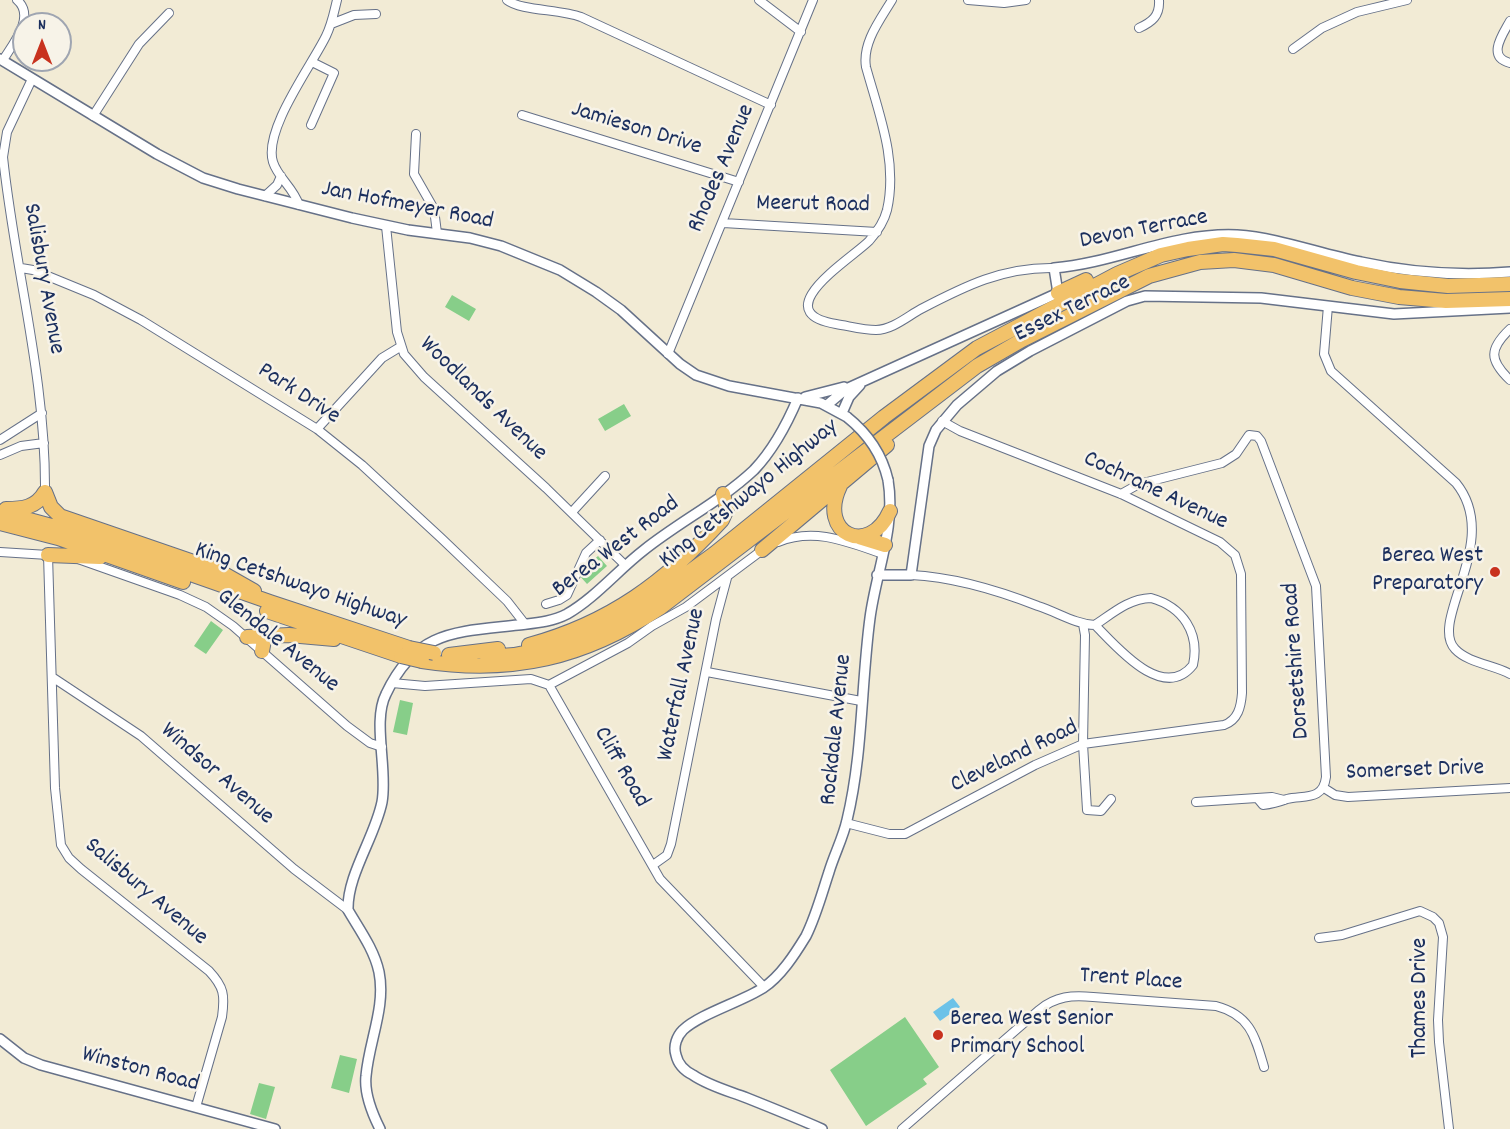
<!DOCTYPE html>
<html>
<head>
<meta charset="utf-8">
<style>
	body { margin:0 }
	#map { position:relative; width:1510px; height:1129px; overflow:hidden; background:#f2ebd5; font-family:Dekko,sans-serif }
	canvas { display:block }
	.north { position:absolute; left:12px; top:12px; width:60px; height:60px; box-sizing:border-box; background:#f7f3e8; border:2px solid #9fa5b1; border-radius:50%; rotate:0deg; font-size:16px; font-weight:700; line-height:24px; text-align:center; color:#1b2f5e }
	.north::after { content:''; display:block; margin:auto; width:21px; height:27px; background:#c8321e; clip-path:polygon(50% 0,100% 100%,50% 72%,0 100%) }
</style>
</head>
<body>
<div id="map">
<canvas width="1510" height="1129"></canvas>
<div class="north">N</div>
</div>
<script>
const c = document.querySelector('canvas').getContext('2d');
c.lineJoin = 'round';
function fillPath(path, color) {
  c.fillStyle = color;
  c.fill(path, 'evenodd');
}
function strokePath(path, color, width, dash) {
  c.strokeStyle = color;
  c.lineWidth = width;
  c.lineCap = dash ? 'butt' : 'round';
  c.setLineDash(dash || []);
  c.stroke(path);
}
function drawText(font, color, halo, rows, align = 'center') {
  c.font = font + ' Dekko,sans-serif';
  c.lineWidth = 5;
  c.setLineDash([]);
  c.textBaseline = 'middle';
  c.strokeStyle = halo;
  c.fillStyle = color;
  for (const [text, x, y, turn = 0] of rows) {
    c.save();
    c.translate(x, y);
    c.rotate((+turn || 0) * Math.PI / 180);
    c.textAlign = isNaN(turn) ? turn : align;
    if (halo) c.strokeText(text, 0, 0);
    c.fillText(text, 0, 0);
    c.restore();
  }
}
const green = new Path2D(`
	M452,295L476,309L469,321L445,307Z
	M624,404L631,416L605,431L598,419Z
	M598,556L607,566L587,584L578,574Z
	M211,621L223,630L206,654L194,646Z
	M400,700L413,703L407,735L393,732Z
	M905,1017L939,1067L923,1079L927,1084L866,1126L830,1070Z
	M340,1055L357,1059L349,1093L331,1088Z
	M259,1083L275,1087L266,1119L250,1114Z`);
const water = new Path2D(`
	M953,998L960,1007L940,1021L933,1012Z`);
const minor = new Path2D(`
	M507,0C521,11 560,9 581,17L771,105
	M759,0L801,32
	M892,0C880,20 862,43 866,67C879,114 898,161 887,210C884,222 877,232 869,241C851,259 764,312 836,324C849,326 863,330 876,330C892,330 908,316 921,309C965,286 1003,267 1054,268
	M968,0L1004,3L1026,0
	M1510,21C1503,34 1486,57 1510,63
	M331,24L354,15L376,14
	M1139,28C1152,22 1160,16 1159,0
	M1293,49L1322,28L1357,12L1407,0
	M3,60C13,44 36,16 17,0
	M32,79L7,132L3,157C15,271 46,377 45,492
	M522,115L739,182
	M93,116L139,44L169,13
	M311,125L334,73L312,62
	M416,134L414,174L434,209L437,233
	M265,196L277,185L281,176
	M299,205C293,187 278,178 273,162C263,130 312,65 326,36C332,24 334,12 337,0
	M723,223L877,232
	M386,226L397,332L404,354L424,377L546,488L625,565
	M21,268L33,270L94,295L141,320L317,429L362,465L441,538L507,601L525,624
	M1328,306L1324,354L1331,371L1456,483C1503,541 1428,620 1455,649C1468,663 1494,665 1510,674
	M1510,329C1489,349 1489,360 1510,380
	M668,354L813,0
	M317,429L382,358L400,347
	M0,440L42,413
	M0,455L21,446L44,443
	M1121,494L1139,484L1222,463L1236,454L1249,435L1257,436L1261,441L1316,586L1326,777C1323,801 1304,795 1287,799C1279,802 1272,804 1263,805L1258,799
	M572,512L605,476
	M778,542C815,527 848,542 883,554
	M0,552L48,555L55,788L61,845L69,858L81,869L209,971C224,987 225,995 222,1017L196,1107
	M78,559L180,595L206,607L233,626L347,726L370,743L382,747
	M911,575C955,577 997,590 1038,606C1057,612 1075,624 1095,625
	M1151,598C1183,607 1200,633 1193,665C1163,703 1116,646 1095,625C1113,613 1128,599 1151,598Z
	M546,604L559,600L567,595L586,553L600,540
	M1083,624L1085,635L1083,744L1087,810L1101,811L1111,799
	M707,672L861,701
	M52,677L141,736L294,869L348,910
	M392,683L425,686L531,679L549,685L660,879L764,987
	M549,685L628,643L652,626L686,607L765,548
	M1324,788L1335,795L1348,797L1510,788
	M1196,802L1272,797L1284,800
	M846,823L889,834H905L1035,765L1083,744L1224,725C1238,720 1241,707 1242,693L1241,574L1235,555L1220,542L1121,494L960,431L942,421
	M653,865L667,855L671,844L716,619L727,578
	M1319,938L1342,935L1420,911L1433,917L1439,923L1443,937L1438,1020L1439,1042L1449,1129
	M902,1129L1039,1010C1056,996 1072,995 1093,997L1216,1006C1250,1015 1255,1036 1264,1067`);
const tertiary = new Path2D(`
	M0,59L157,154L203,178L238,189L352,218L408,230L470,238L501,246L560,270L596,292L621,310L680,364L696,375L729,386L821,403L847,417
	M805,397L844,387
	M827,405L846,389L1058,293L1054,268C1116,263 1173,232 1237,235C1280,238 1319,254 1361,262C1411,273 1459,276 1510,272
	M842,413L849,397L860,385
	M877,575H911L929,446L936,430L957,405L997,371L1030,351L1127,301L1145,296L1261,298L1394,314L1510,308
	M0,1039L24,1058L41,1065L275,1129
	M380,1129C372,1113 364,1094 366,1076C369,1041 386,1007 379,972C374,949 359,929 348,910C347,875 375,837 382,802C388,770 372,721 386,694C416,630 456,632 518,625C534,623 552,622 567,614C595,598 618,570 644,550C679,522 721,501 754,470C774,449 787,424 798,398
	M822,1129C797,1118 772,1108 747,1098C729,1091 709,1086 693,1075C685,1071 678,1064 676,1055C673,1046 677,1036 683,1030C700,1014 741,1002 763,988C781,976 795,954 806,936C816,916 822,893 829,872C834,855 843,838 847,820C863,754 861,685 870,618C876,572 896,527 888,480`);
const motorway = new Path2D(`
	M1058,293L1086,280
	M840,486C817,534 869,558 890,511
	M45,492L51,507L60,516L217,570L254,591
	M6,509C22,509 36,508 45,492
	M0,512L59,528L270,602L409,648
	M0,523L58,538L183,582
	M859,537L885,545
	M762,550L887,445
	M48,555L100,557
	M267,611L401,656
	M247,637L289,635L334,639
	M529,645C610,623 665,582 722,520L727,509L723,494
	M262,651L264,640L268,636
	M449,655L498,649
	M487,657L514,655L559,646L586,637L625,619L714,554L884,417L977,348L1117,274L1161,255L1188,249L1223,244L1237,245L1274,249L1356,272L1400,281L1448,286L1510,284
	M422,661C512,675 584,658 660,608L977,366L1022,340L1149,276L1200,262L1234,260L1274,265L1352,288L1399,297L1446,301L1510,299`);
const tertiaryBridge = new Path2D(`
	M847,417C867,433 882,454 888,480`);
const motorwayBridge = new Path2D(`
	M409,648L434,653
	M401,656L422,661`);
const markers = [
	[1495,572,6,"#c8321e"],
	[938,1035,6,"#c8321e"]
];
const streetNames = [
	["Jamieson Drive",636,130,17],
	["Rhodes Avenue",723,169,-67],
	["Meerut Road",813,206,1],
	["Jan Hofmeyer Road",407,207,11],
	["Devon Terrace",1144,231,-11],
	["Salisbury Avenue",42,279,80],
	["Essex Terrace",1073,310,-26],
	["Park Drive",298,395,33],
	["Woodlands Avenue",482,400,44],
	["Cochrane Avenue",1155,492,25],
	["King Cetshwayo Highway",750,495,-39],
	["Berea West Road",617,548,-37],
	["King Cetshwayo Highway",300,587,19],
	["Glendale Avenue",277,642,39],
	["Dorsetshire Road",1298,661,-94],
	["Waterfall Avenue",683,685,-78],
	["Rockdale Avenue",838,730,-84],
	["Cleveland Road",1015,758,-26],
	["Cliff Road",620,768,60],
	["Somerset Drive",1415,772,-2],
	["Windsor Avenue",216,775,41],
	["Salisbury Avenue",145,893,40],
	["Trent Place",1131,981,4],
	["Thames Drive",1422,998,-90],
	["Winston Road",140,1071,15]
];
const poiNames = [
	["Berea West",1483,558],
	["Preparatory",1483,586],
	["Berea West Senior",950,1021,"left"],
	["Primary School",950,1049,"left"]
];
fillPath(green, '#87ce89');
fillPath(water, '#6cc2e8');
strokePath(minor, '#667188', 10);
strokePath(tertiary, '#667188', 12);
strokePath(motorway, '#667188', 16);
strokePath(minor, '#fff', 8);
strokePath(tertiary, '#fff', 9);
strokePath(motorway, '#f2c26a', 14);
strokePath(tertiaryBridge, '#667188', 12, []);
strokePath(motorwayBridge, '#667188', 16, []);
strokePath(tertiaryBridge, '#fff', 9);
strokePath(motorwayBridge, '#f2c26a', 14);
for (const [x, y, r, color] of markers) {
  const dot = new Path2D();
  dot.arc(x, y, r, 0, 2 * Math.PI);
  c.fillStyle = color;
  c.fill(dot);
  strokePath(dot, '#f7f3e8', 2);
}
drawText('24px', '#1b2f5e', '#f7f3e8', streetNames);
drawText('24px', '#1b2f5e', '#f7f3e8', poiNames, 'right');
</script>
</body>
</html>
